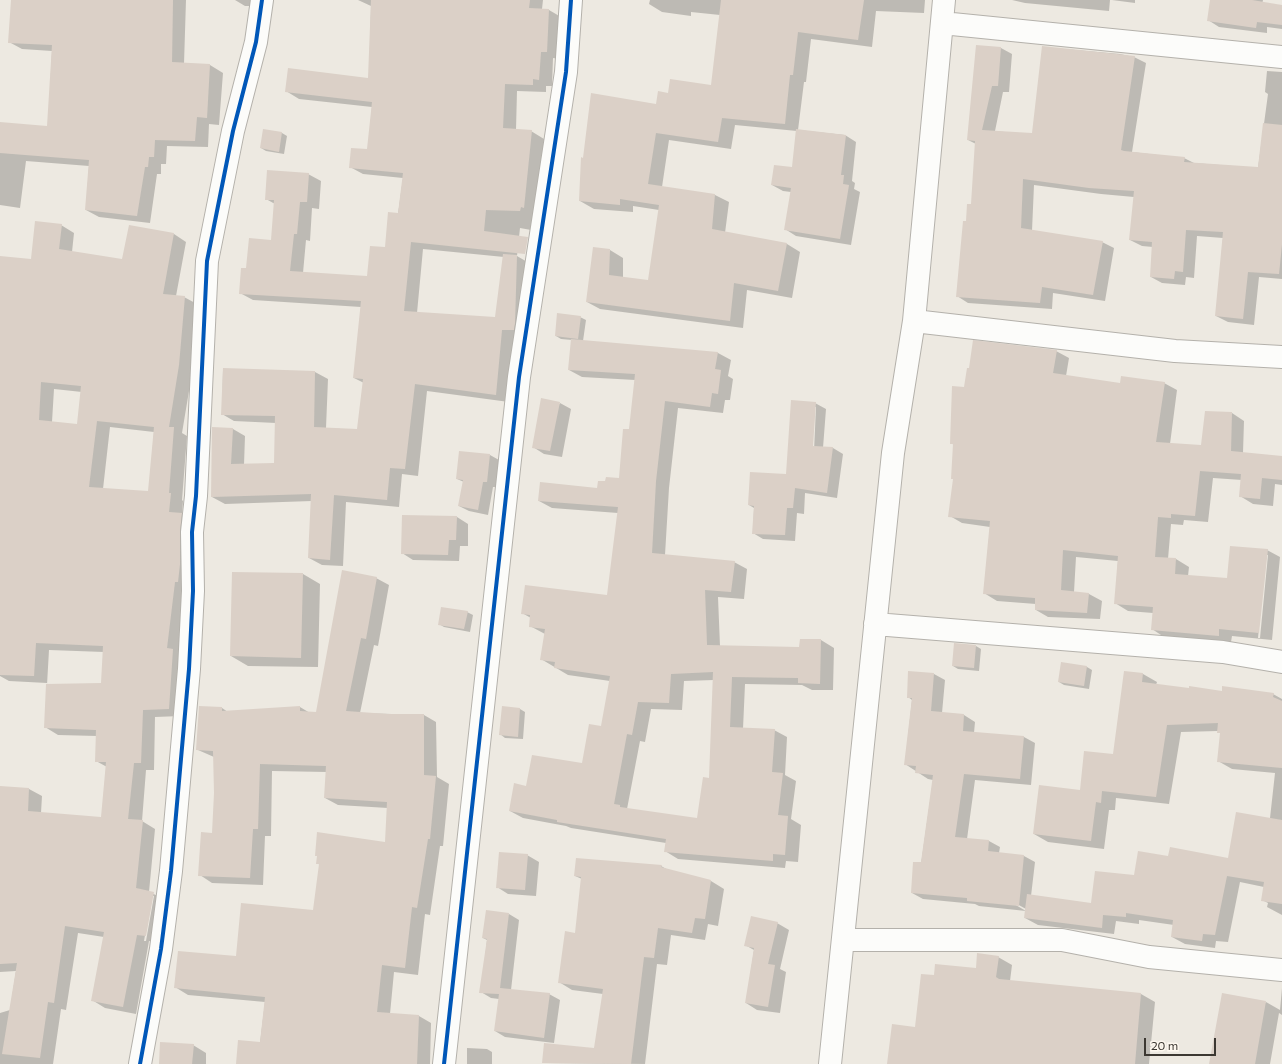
<!DOCTYPE html>
<html>
<head>
<meta charset="utf-8">
<style>
	body { margin:0 }
	#map { position:relative; width:1282px; height:1064px; overflow:hidden; background:#ede9e1; font-family:Commissioner,sans-serif }
	canvas { display:block }
	.scale { position:absolute; left:1144px; top:1038px; width:72px; height:18px; box-sizing:border-box; border:2px solid #3c3832; border-top:0; padding-left:5px; font-size:12px; line-height:14px; white-space:nowrap; color:#3c3832; -webkit-text-stroke:3px #fef8ef; paint-order:stroke }
</style>
</head>
<body>
<div id="map">
<canvas width="1282" height="1064"></canvas>
<div class="scale">20 m</div>
</div>
<script>
const c = document.querySelector('canvas').getContext('2d');
c.lineJoin = 'round';
function fillPath(path, color) {
  c.fillStyle = color;
  c.fill(path, 'evenodd');
}
function strokePath(path, color, width, dash) {
  c.strokeStyle = color;
  c.lineWidth = width;
  c.lineCap = dash ? 'butt' : 'round';
  c.setLineDash(dash || []);
  c.stroke(path);
}
const shadow = new Path2D(`
	M12,0H186L184,64L210,65L223,73L219,125L209,124L208,147L167,146L166,164H161V174H157L150,223L99,217L86,210L89,166L26,161L20,208L0,205V123L48,127L52,51L22,49L9,42Z
	M235,0H262V6H245Z
	M358,0H543L542,9L549,10L561,17L559,59L553,58L552,86H546V92L517,91L516,130L531,131L544,139L537,215L531,230L520,228L517,256L529,263L509,402L427,391L418,476L402,474L399,507L346,502L343,566L322,565L309,558L312,501L225,504L212,497V451L213,428L233,429L245,436L244,465L276,464V423L234,421L222,414L223,369L315,372L328,379L326,428L358,430L364,383L354,378L361,307L253,300L240,293L247,269L272,241L275,204L266,199L308,174L321,181L319,209L312,208L310,241L306,240L303,273L368,277L386,248L398,214L403,178L363,174L350,167L368,150L372,107L299,99L286,91L369,79L371,6ZM423,249L504,257L496,318L417,313Z
	M650,0H925L924,13L876,11L872,47L811,39L806,82H804L798,130L845,135L856,142L852,181L855,183L854,189L860,192L851,245L796,236L785,229L791,192L783,191L772,185L793,169L797,131L735,125L731,149L669,140L662,187L715,195L729,202L725,233L787,244L800,252L792,298L747,290L743,328L600,309L587,302L610,250L623,258V278L649,282L659,210L633,206V212L594,209L580,201L584,159L657,106L668,94L712,87L720,15L691,12V16L662,12L649,4Z
	M1012,0H1110L1109,11L1025,3Z
	M1112,0H1135V3Z
	M1211,0H1263L1262,4L1282,6V29L1267,27V33L1219,27L1208,20Z
	M977,46L1001,48L1012,54L1009,92H1003L995,131L1033,135L1043,47L1120,54L1134,57L1146,63L1132,152L1184,158L1194,163L1258,168L1268,94L1265,92L1267,71L1282,72V279L1259,277L1254,325L1228,322L1216,316L1223,238L1197,236L1194,278L1186,277L1185,285L1162,283L1151,277L1153,247L1142,246L1130,240L1134,197L1101,194L1034,185L1032,231L1102,242L1114,248L1105,301L1053,293L1052,309L968,303L957,296L967,222L972,206L976,144L968,140Z
	M264,130L282,133L287,136L284,154L266,151L261,148Z
	M61,225L74,233L72,252L123,260L174,234L186,242L176,296L184,297L197,304L192,373L182,433L187,436L182,500L183,501L182,514L194,521L181,716L155,717L154,770H146L142,821L155,829L149,892L167,900L158,943L149,941L136,1014L105,1008L92,1000L104,937L78,933L66,1010L61,1009L53,1064H0V1013L10,1010L16,971L0,972V787L29,789L42,796L41,813L102,818L107,767L96,761L97,736L58,735L45,727L47,683L9,681L0,676V257L32,261ZM54,389L82,392L78,425L52,422ZM110,427L154,432L149,492L103,489ZM49,650L104,652L102,684L47,685ZM152,896H154L146,941H144Z
	M580,317L586,320L583,341L718,353L731,360L728,376L733,379L730,400H725L723,413L678,408L669,488L665,555L734,562L747,569L744,599L718,597L720,646L800,648L801,640H821L834,648L833,690H812L802,685L745,684L743,729L774,730L787,737L785,775L796,781L791,819L801,825L798,862L786,861L785,868L678,859L665,851L666,843L571,828L566,826L523,818L510,811L527,787L583,764L602,727L610,681L568,675L541,659L545,634L530,626L531,618L522,613L608,597L618,513L552,508L539,501L598,489L606,482L620,479L630,430L635,380L582,377L569,370L572,340L561,339L556,336ZM714,680L710,779L698,819L627,809L640,741L645,742L651,709L682,710L684,681Z
	M1056,351L1069,358L1066,376L1121,385L1164,383L1177,390L1170,444L1201,446L1232,413L1244,421L1243,453L1282,457V485L1275,484L1273,506L1253,504L1240,496L1242,480L1213,478L1208,522L1184,520L1183,525L1171,524L1168,559H1176L1189,567L1188,576L1228,579L1267,550L1280,557L1272,640L1232,636L1231,642L1164,637L1152,629L1153,613L1128,611L1115,603L1118,561L1076,557L1074,592L1089,594L1102,601L1100,619L1048,617L1036,610V604L997,601L984,593L990,527L962,523L950,516L954,479V445L951,443L965,389ZM1266,555H1268L1260,638H1258Z
	M560,403L571,409L562,457L544,454L533,447Z
	M815,403L826,409L823,448H833L843,454L837,498L805,493L804,514L797,513L795,541L763,539L753,533L754,508L749,505L787,475ZM814,407H816L814,451H812Z
	M490,455L499,460L497,487H493L488,515L469,511L459,506L464,482L457,479Z
	M457,517L468,524V546H460L459,561L413,560L402,553Z
	M303,574L320,584L318,667L248,666L231,656Z
	M376,578L389,585L378,646L374,645L360,713L424,715L436,722L437,777L449,784L443,846H440L430,915L425,914L418,975L394,972L390,1014L419,1016L431,1023L430,1064H237L260,1043L265,1002L188,995L175,987L237,957L314,911L320,865L317,863L386,843L388,808L338,805L325,798L327,772L272,771L271,836H265L263,885L212,883L200,875L213,834L215,793L214,757L198,750L200,707L222,708L228,712L300,707L310,713H317Z
	M467,612L473,615L470,632L444,627L439,624Z
	M976,646L981,649L979,671L958,669L953,666Z
	M1062,663L1087,667L1092,670L1089,689L1064,685L1059,682Z
	M1125,672L1143,674L1157,682L1156,685L1223,693L1273,694L1282,699V915L1267,907L1268,903L1262,900L1264,887L1240,882L1228,942L1216,941L1215,948L1185,944L1172,937L1174,925L1139,920V924L1116,921L1114,934L1038,925L1025,918L1026,909L1015,903L1014,904L1026,911L979,906L975,904L923,899L912,893L921,864L933,780L928,779L905,764L912,700L908,697L934,674L945,680L942,713L964,715L975,722L974,733L1024,737L1035,743L1031,785L975,780L967,839L989,841L1000,847L999,853L1024,856L1035,862L1031,896L1092,904L1134,876L1169,857L1229,859L1270,818L1275,773L1232,769L1218,761L1221,734L1218,731L1181,732L1169,804L1116,798L1115,810H1109L1104,849L1048,842L1034,834L1081,791L1114,755Z
	M503,707L520,709L525,712L523,739L505,738L500,734Z
	M527,855L539,862L536,896L508,894L497,887Z
	M661,866L670,871L711,881L724,889L718,926L708,924L705,940L671,935L667,965L657,964L645,1064L543,1063L595,1049L603,994L572,990L559,982L576,934L582,879L575,876Z
	M509,914L519,920L511,990L549,994L560,1000L554,1043L505,1037L495,1031L499,999L491,998L481,992L487,940L483,938Z
	M777,923L789,930L780,969L786,972L780,1013L757,1010L746,1003L754,950L745,945Z
	M998,957L1012,965L1010,981L1141,994L1155,1002L1149,1064H888L916,1028L935,976L976,969Z
	M1282,988V1015L1279,1013L1270,1064H1210L1266,1002L1280,1010Z
	M193,1045L206,1053V1064H160Z
	M467,1048L487,1049L492,1052V1064H467Z`);
const building = new Path2D(`
	M11,0H173L172,62L210,64L207,118L197,117L195,141L155,140L154,157H149L148,167H145L137,216L85,210L89,160L0,153V122L47,126L52,45L8,43Z
	M371,0H530L529,8L549,9L547,52H541L539,80L533,79V85L505,84L503,128L532,130L524,208L521,207L520,211L486,210L484,231L528,237L525,254L411,242L404,311L495,317L503,254L517,255L515,323L514,330H502L496,395L415,384L405,469L390,468L387,500L334,495L330,560L308,558L311,494L211,497L212,427L233,428L231,464L274,463L275,416L221,415L223,368L315,371L314,427L357,429L363,379L353,378L361,301L239,294L241,268H246L249,238L271,240L274,200H265L267,170L309,173L307,202H300L297,234H294L290,271L367,276L370,246L385,247L388,212L398,213L403,173L349,168L351,148L367,149L372,102L285,92L288,68L368,78Z
	M721,0H864L858,40L798,32L793,75H790L785,124L722,118L718,142L656,133L648,184L715,194L712,229L787,243L778,291L734,283L730,321L586,302L593,247L610,249L609,275L648,280L659,205L620,199V205L579,201L581,157L583,158L591,93L656,104L658,91L668,93L670,79L711,85Z
	M1210,0H1252L1282,5V25L1257,22L1256,28L1207,21Z
	M976,45L1001,47L998,86H992L982,130L1032,133L1042,46L1135,56L1121,150L1124,151L1185,157L1184,162L1258,167L1263,123L1282,125V244L1279,274L1248,272L1243,319L1215,316L1223,232L1186,230L1183,272L1175,271L1174,279L1150,277L1152,242L1129,240L1134,191L1089,188L1023,179L1021,228L1103,241L1093,295L1042,287L1040,303L956,297L963,221H966L967,204H971L975,141L967,140Z
	M263,129L282,132L279,152L260,148Z
	M796,129L846,135L841,175H844L843,184L849,185L840,239L784,230L791,188L771,185L774,165L792,167Z
	M35,221L62,224L59,249L122,259L129,225L174,233L163,294L185,296L179,365L169,427H174L169,493H171L169,512L182,513L180,532V564L178,582H175L167,648L173,649L169,709L143,710L141,763H134L128,819L143,820L136,888L154,892L146,936L137,935L123,1007L91,1001L104,932L65,926L54,1003L48,1002L40,1058L2,1054L17,963L0,964V786L29,788L28,811L101,817L106,762H95L96,730L44,728L46,684L101,683L103,646L36,643L34,676L0,675V256L31,259ZM41,382L81,386L77,424L39,420ZM97,421L154,427L148,491L89,487Z
	M557,313L581,316L578,339L555,336Z
	M571,339L718,352L715,369L721,370L718,394L712,393L710,407L665,401L656,481L652,553L735,561L731,592L705,590L707,645L799,647L800,639H821L820,684L798,683V678L732,677L730,727L775,729L772,772L783,773L778,815L788,816L785,855L773,854V861L664,852L666,839L557,822V820L509,811L514,783L526,786L532,755L582,763L589,724L601,726L610,676L554,668L555,662L540,660L545,629L529,627L530,615L521,614L525,585L607,595L618,507L538,501L540,482L597,488L598,481H605L606,477L619,478L623,429H629L635,374L568,370ZM713,672L709,778L703,777L697,818L620,807V805L614,804L627,734L632,735L638,702L669,703L671,674Z
	M973,340L1057,350L1053,373L1120,383L1121,376L1165,382L1156,442L1201,445L1205,411L1232,412L1231,451L1282,456V480L1262,478L1260,499L1239,497L1241,474L1200,471L1195,516L1171,514V518L1158,517L1155,557L1176,558L1175,574L1227,578L1230,546L1268,549L1259,633L1219,629V636L1151,630L1153,607L1114,604L1118,556L1063,550L1061,590L1089,593L1087,613L1035,610V598L983,594L990,521L948,517L953,479H951L953,444H950L952,386L964,387L967,368H969Z
	M541,398L560,402L550,451L532,448Z
	M791,400L816,402L813,446L833,447L827,493L795,488L793,508H787L785,535L752,534L754,506L748,505L750,472L786,474Z
	M459,451L490,454L487,482H483L478,510L458,506L463,480L456,479Z
	M402,515L457,516L456,540H449L448,555L401,554Z
	M342,570L377,577L366,639L361,638L346,711L388,714H424V775L436,776L430,839H428L417,908L412,907L405,968L382,965L377,1012L419,1015L417,1064H236L238,1040L260,1042L265,997L174,988L178,951L236,956L241,903L313,910L319,864H316L317,856H315L317,832L385,842L387,802L324,798L326,766L260,764L258,829H253L250,878L198,876L201,832L212,833L214,793L213,751L196,750L199,706L222,707V711L300,706V711L316,712Z
	M232,572L303,573L301,658L230,656Z
	M441,607L468,611L464,629L438,625Z
	M954,643L976,645L974,668L952,666Z
	M1061,662L1087,666L1084,686L1058,682Z
	M908,671L934,673L931,711L964,714L963,731L1024,736L1020,779L964,774L955,837L989,840L988,851L1024,855L1019,906L967,901V898L911,893L913,862H921L933,775L915,773L916,766L904,765L912,698H907Z
	M1124,671L1143,673L1142,682L1189,688V686L1222,691V686L1274,693L1273,697L1282,701V768L1217,762L1220,733H1217L1218,723L1167,725L1156,797L1102,791L1101,803L1096,802L1091,841L1033,834L1039,785L1080,790L1084,751L1113,754Z
	M502,706L520,708L518,737L499,735Z
	M1236,812L1282,820V904L1261,901L1264,882L1227,876L1215,935L1203,934L1202,941L1171,937L1173,920L1126,913V917L1103,915L1102,928L1024,918L1027,894L1091,903L1095,871L1134,875L1138,851L1168,856L1170,847L1228,858Z
	M499,852L528,854L525,890L496,888Z
	M576,858L662,865L661,867L711,880L705,919L695,918L692,933L658,928L654,958L644,957L631,1064L542,1063L544,1043L594,1048L603,989L558,983L565,931L575,933L581,877L574,876Z
	M486,910L509,913L500,988L550,993L544,1038L494,1031L499,994L479,993L487,939L482,938Z
	M751,916L778,922L768,964L775,965L768,1007L745,1003L754,948L744,946Z
	M977,953L999,956L996,977L999,979L1141,993L1135,1064H887L892,1024L915,1027L921,974L934,975L935,964L976,968Z
	M1222,993L1266,1001L1255,1064H1209Z
	M160,1042L194,1044L192,1064H159Z`);
const street = new Path2D(`
	M942,23L1282,57
	M914,321L1175,351L1282,357
	M875,624L1223,652L1282,662
	M844,940H1062L1149,957L1282,970
	M140,1064L161,949L171,871L189,669L193,591L192,532L196,496L207,261L233,131L256,42L262,0
	M444,1064L519,377L566,72L571,0
	M830,1064L893,453L914,321L944,0`);
const cycleway = new Path2D(`
	M140,1064L161,949L171,871L189,669L193,591L192,532L196,496L207,261L233,131L256,42L262,0
	M444,1064L519,377L566,72L571,0`);
fillPath(shadow, '#0003');
fillPath(building, '#dbd0c7');
strokePath(street, '#b4b1ab', 24);
strokePath(street, '#fcfcfa', 22);
strokePath(cycleway, '#0057b8', 4);
</script>
</body>
</html>
